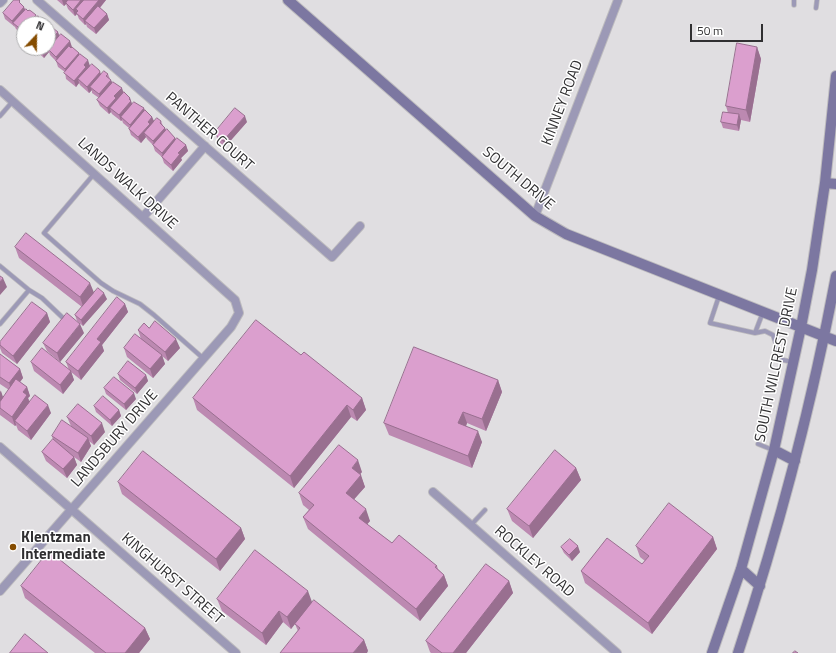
<!DOCTYPE html>
<html>
<head>
<meta charset="utf-8">
<style>
	body { margin:0 }
	#map { position:relative; width:836px; height:653px; overflow:hidden; background:#e0dee1; font-family:"Titillium Web",sans-serif }
	canvas { display:block }
	.north { position:absolute; left:16px; top:16px; width:40px; height:40px; box-sizing:border-box; background:#fff; border:1px solid #acacad; border-radius:50%; rotate:22deg; font-size:11px; font-weight:700; line-height:16px; text-align:center; color:#302f31 }
	.north::after { content:''; display:block; margin:auto; width:14px; height:18px; background:#854c00; clip-path:polygon(50% 0,100% 100%,50% 72%,0 100%) }
	.scale { position:absolute; left:690px; top:24px; width:73px; height:18px; box-sizing:border-box; border:2px solid #302f31; border-top:0; padding-left:5px; font-size:12px; line-height:14px; white-space:nowrap; color:#302f31; -webkit-text-stroke:3px #fff; paint-order:stroke }
</style>
</head>
<body>
<div id="map">
<canvas width="836" height="653"></canvas>
<div class="north">N</div>
<div class="scale">50 m</div>
</div>
<script>
const c = document.querySelector('canvas').getContext('2d');
c.lineJoin = 'round';
function strokePath(path, color, width, dash) {
  c.strokeStyle = color;
  c.lineWidth = width;
  c.lineCap = dash ? 'butt' : 'round';
  c.setLineDash(dash || []);
  c.stroke(path);
}
function fillPath(path, color) {
  c.fillStyle = color;
  c.fill(path, 'evenodd');
}
function drawText(font, color, halo, rows, align = 'center') {
  c.font = font + ' "Titillium Web",sans-serif';
  c.lineWidth = 3;
  c.setLineDash([]);
  c.textBaseline = 'middle';
  c.strokeStyle = halo;
  c.fillStyle = color;
  for (const [text, x, y, turn = 0] of rows) {
    c.save();
    c.translate(x, y);
    c.rotate((+turn || 0) * Math.PI / 180);
    c.textAlign = isNaN(turn) ? turn : align;
    if (halo) c.strokeText(text, 0, 0);
    c.fillText(text, 0, 0);
    c.restore();
  }
}
const lane = new Path2D(`
	M794,5V0
	M816,8L817,0
	M0,116L13,101
	M94,174L44,233L101,283L113,291L140,304L154,315L204,359
	M0,266L29,290L0,324
	M29,290L42,298L62,317
	M719,296L710,323L755,333L763,312
	M755,333L765,331L773,335L779,353V359L792,362
	M758,444L773,450
	M471,525L485,510`);
const street = new Path2D(`
	M37,0L332,257L360,226
	M0,3L3,0
	M0,90L235,300L239,313L231,327L0,591
	M535,216L618,0
	M143,217L205,146
	M0,447L236,653
	M433,492L617,653`);
const secondary = new Path2D(`
	M288,0L535,216L566,234L836,341
	M825,183L836,184
	M774,450L795,461
	M741,569L760,586
	M712,653L741,569L774,450L801,327L812,270L825,183L836,76
	M738,653C779,529 812,404 836,276`);
const wall = new Path2D(`
	M57,0H106L100,8L107,14L109,20L96,34L87,27L86,24L85,25L79,19L77,14L75,16L68,9L66,4L64,6Z
	M22,5L25,9L37,17L24,24V36L16,29L15,27L5,19L3,13Z
	M58,32L59,36L72,47L90,66L99,70L101,74H108L110,79L112,83L130,98L132,104L144,111L152,117L154,122L161,121L163,126L165,128L166,130L175,138L176,140L186,145L188,151L181,158L182,160L173,171L164,163L162,157L155,151L153,145L147,139L146,137L141,143L131,135L129,129V128L123,123L122,120L121,121L112,114L111,112L109,114L100,106L97,100L99,98L92,93V90L89,93L80,85L79,83L76,87L66,79L65,72L58,67L56,61L50,55L49,52L44,58L35,50L34,48H48Z
	M757,47L761,59L750,122L741,120L739,131L723,128L721,122L728,113L726,106Z
	M247,122L225,147L218,141L216,135L217,134L216,131Z
	M15,247L94,293L107,299L83,326L77,321L75,315L82,307L19,258Z
	M125,304L128,312L102,345L104,351L81,380L71,372L74,380L63,394L34,371L31,362L69,370L66,362Z
	M47,313L50,322L17,364L2,353L0,348V342Z
	M149,328L180,348L168,361L162,356L165,364L153,378L127,357L124,348L141,339L138,330Z
	M84,333L60,362L47,351L43,343Z
	M0,354L20,369L23,378L20,382L27,387L30,396L28,398L30,402L51,413L31,440L18,430L16,425L15,426L0,415V390L3,398L9,390L0,384Z
	M301,355L362,398L366,410L357,421L351,417L294,488L197,410L193,398Z
	M118,374L146,375L148,381L137,394L120,380Z
	M498,380L502,392L486,431L467,423L466,426L482,442L472,468L389,435L384,423Z
	M104,388L136,399L126,410L106,394Z
	M94,406L119,410L121,416L112,426L96,412Z
	M67,417L105,432L94,445L89,441L91,446L81,462L74,457L77,465L67,478L46,461L42,452L53,440L52,436L73,428L71,426Z
	M576,468L581,480L533,538L512,521L507,509Z
	M362,472L360,474L365,487L354,499L370,521L367,524L392,543L437,566L438,569L444,575L448,586L420,621L308,529L303,517L309,510L303,505L299,493Z
	M118,482L241,528L245,539L220,571L122,494Z
	M713,537L717,549L652,634L585,583L581,571L642,564L645,561L640,557L636,546Z
	M561,547L580,552L572,561L564,553Z
	M509,581L513,593L466,653H431L430,652L426,641Z
	M21,586L145,628L150,639L139,653H95L25,598Z
	M217,599L312,602L364,640L368,651L298,631L295,624L291,629L283,622L266,645L222,611Z`);
const shadedWall = new Path2D(`
	M62,0H68L69,1L64,6Z
	M81,0H89L78,11L76,9L78,13H76L77,14L75,16L73,10Z
	M99,0H106L87,23L85,21L86,24L85,25L83,19Z
	M24,7L26,13L13,23L14,27L12,21Z
	M107,14L109,20L96,34L94,28Z
	M36,15L38,21L36,24H29Z
	M58,32L60,38L48,49L49,52L44,58L42,52L45,48H48V45L50,40Z
	M70,41L72,47L58,63L56,57Z
	M757,47L761,59L750,122L746,110Z
	M79,53L81,59L68,75L65,69Z
	M88,60L90,66L78,79L79,83L76,87L74,81L84,65Z
	M100,72L102,78L90,87L92,90L89,93L87,87Z
	M111,80L114,86L101,100L99,94Z
	M122,88L124,94L110,108L111,112L109,114L107,108L114,96Z
	M130,98L133,107L121,117L122,120L121,121L119,115Z
	M144,108L146,114L132,131L130,125Z
	M739,114L741,120L739,131L737,125Z
	M245,116L247,122L225,147L223,141Z
	M152,117L155,123L144,133L146,137L141,143L138,137L148,122Z
	M165,128L167,134L155,147L153,141Z
	M175,138L177,144L164,159L162,153Z
	M186,145L188,151L181,158L182,160L173,171L171,165L178,153Z
	M3,278L7,287L0,295V282Z
	M90,283L95,295L84,309L80,297Z
	M104,293L107,299L83,326L81,320Z
	M125,304L128,312L102,345L104,351L81,380L78,371L97,339Z
	M47,313L50,322L17,364L13,356Z
	M80,324L84,333L60,362L57,353Z
	M176,339L180,348L168,361L165,352Z
	M162,355L165,364L153,378L150,369Z
	M20,369L23,378L12,392L9,383Z
	M71,371L74,380L63,394L60,385Z
	M146,375L148,381L137,394L135,388Z
	M498,380L502,392L486,431L482,419Z
	M27,387L30,396L28,398L30,404L15,421L16,425L15,426L12,417L23,392Z
	M1,391L4,400L0,405V392Z
	M134,393L136,399L126,410L124,404Z
	M362,398L366,410L357,421L353,410Z
	M48,405L51,413L31,440L27,431Z
	M347,405L351,417L294,488L290,476Z
	M119,410L121,416L112,426L110,420Z
	M463,412L467,423L463,435L458,423Z
	M102,423L105,432L94,445L91,436Z
	M478,431L482,442L472,468L468,456Z
	M88,438L91,446L81,462L78,453Z
	M74,457L77,465L67,478L63,469Z
	M358,460L362,472L356,479L352,468Z
	M576,468L581,480L533,538L529,526Z
	M361,475L365,487L350,504L346,493Z
	M366,509L370,521L363,529L359,518Z
	M241,528L245,539L220,571L216,559Z
	M713,537L717,549L652,634L648,623Z
	M578,546L580,552L572,561L569,555Z
	M444,575L448,586L420,621L416,609Z
	M509,581L513,593L466,653H453Z
	M308,591L312,602L291,629L287,617Z
	M279,611L283,622L266,645L262,633Z
	M145,628L150,639L139,653H125Z
	M364,640L368,651L367,653H353Z`);
const building = new Path2D(`
	M14,0H19L20,1L19,2L24,7L12,21L3,13Z
	M68,0H81L73,10L66,3Z
	M84,0H99L83,19L76,13L78,11L76,9Z
	M98,6L107,14L94,28L85,21Z
	M26,9L28,11L29,10L31,11L36,15L29,24H24V29L23,31L13,23Z
	M38,16L45,24H31Z
	M49,25L58,32L50,40L51,41L48,45V26Z
	M61,34L70,41L56,57L48,49Z
	M737,43L757,47L746,110L726,106Z
	M69,46L71,48L72,47L79,53L65,69L56,61Z
	M38,48H45L42,52Z
	M80,54L88,60L84,65L86,67L74,81L64,73Z
	M92,64L99,70L100,72L87,87L78,79Z
	M104,71L108,74L106,76L111,80L99,94L90,87Z
	M113,82L122,88L114,96L116,98L107,108L97,100Z
	M124,92L130,98L129,99L131,101L119,115L110,108Z
	M134,102L144,108L130,125L121,117Z
	M235,108L245,116L223,141L216,135L218,133L216,131Z
	M145,110L152,117L148,122L150,124L138,137L129,129Z
	M723,112L739,114L737,125L721,122Z
	M157,118L161,121L160,123L165,128L153,141L144,133Z
	M167,129L175,138L162,153L153,145Z
	M177,138L186,145L178,153L180,154L171,165L162,157Z
	M26,233L90,283L80,297L15,247Z
	M0,276L3,278L0,282Z
	M98,288L104,293L81,320L75,315Z
	M117,297L125,304L97,339L101,342L78,371L66,362Z
	M32,302L47,313L13,356L0,345V342Z
	M67,313L80,324L57,353L43,343Z
	M256,320L301,355L304,352L362,398L353,410L347,405L290,476L193,398Z
	M155,321L176,339L165,352L138,330L144,323L149,328Z
	M135,334L162,355L150,369L124,348Z
	M414,347L498,380L482,419L463,412L458,423L478,431L468,456L384,423Z
	M42,348L71,371L60,385L31,362Z
	M0,354L20,369L9,383L0,377Z
	M128,361L146,375L135,388L118,374Z
	M114,377L134,393L124,404L104,388Z
	M16,379L27,387L23,392L27,395L12,417L0,408V402Z
	M35,395L48,405L27,431L15,421Z
	M103,396L119,410L110,420L94,406Z
	M78,404L102,423L91,436L67,417Z
	M62,420L88,438L78,453L52,436Z
	M53,439L74,457L63,469L42,452Z
	M339,445L358,460L352,468L361,475L346,493L366,509L359,518L392,543L399,535L437,566L435,567L444,575L416,609L303,517L314,505L299,493Z
	M555,450L576,468L529,526L507,509Z
	M143,451L241,528L216,559L118,482Z
	M669,503L713,537L648,623L581,571L607,538L642,564L649,556L636,546Z
	M570,539L578,546L569,555L561,547Z
	M255,550L308,591L287,617L279,611L262,633L217,599Z
	M49,551L145,628L125,653H106L21,586Z
	M486,564L509,581L453,653H442L426,641Z
	M314,600L364,640L353,653H280L300,628L295,624Z
	M25,634L48,653H10Z
	M795,651L798,653H793Z`);
const markers = [
	[13,547,4,"#854c00"]
];
const streetNames = [
	["KINNEY ROAD",563,103,-69],
	["PANTHER COURT",209,132,41],
	["SOUTH DRIVE",518,179,40],
	["LANDS WALK DRIVE",127,184,42],
	["SOUTH WILCREST DRIVE",777,365,-78],
	["LANDSBURY DRIVE",115,439,-49],
	["ROCKLEY ROAD",534,562,41],
	["KINGHURST STREET",172,579,41]
];
const poiNames = [
	["Klentzman",21,538],
	["Intermediate",21,555]
];
strokePath(lane, '#bdbbbe', 5.5);
strokePath(street, '#bdbbbe', 10);
strokePath(secondary, '#bdbbbe', 12);
strokePath(lane, '#9c99b6', 4);
strokePath(street, '#9c99b6', 8);
strokePath(secondary, '#7c77a1', 10);
fillPath(wall, '#bc89b1');
fillPath(shadedWall, '#996f90');
fillPath(building, '#db9fce');
strokePath(building, '#996f90', 1);
for (const [x, y, r, color] of markers) {
  const dot = new Path2D();
  dot.arc(x, y, r, 0, 2 * Math.PI);
  c.fillStyle = color;
  c.fill(dot);
  strokePath(dot, '#fff', 1.5);
}
drawText('15px', '#302f31', '#fff', streetNames);
drawText('bold 15px', '#302f31', '#fff', poiNames, 'left');
</script>
</body>
</html>
